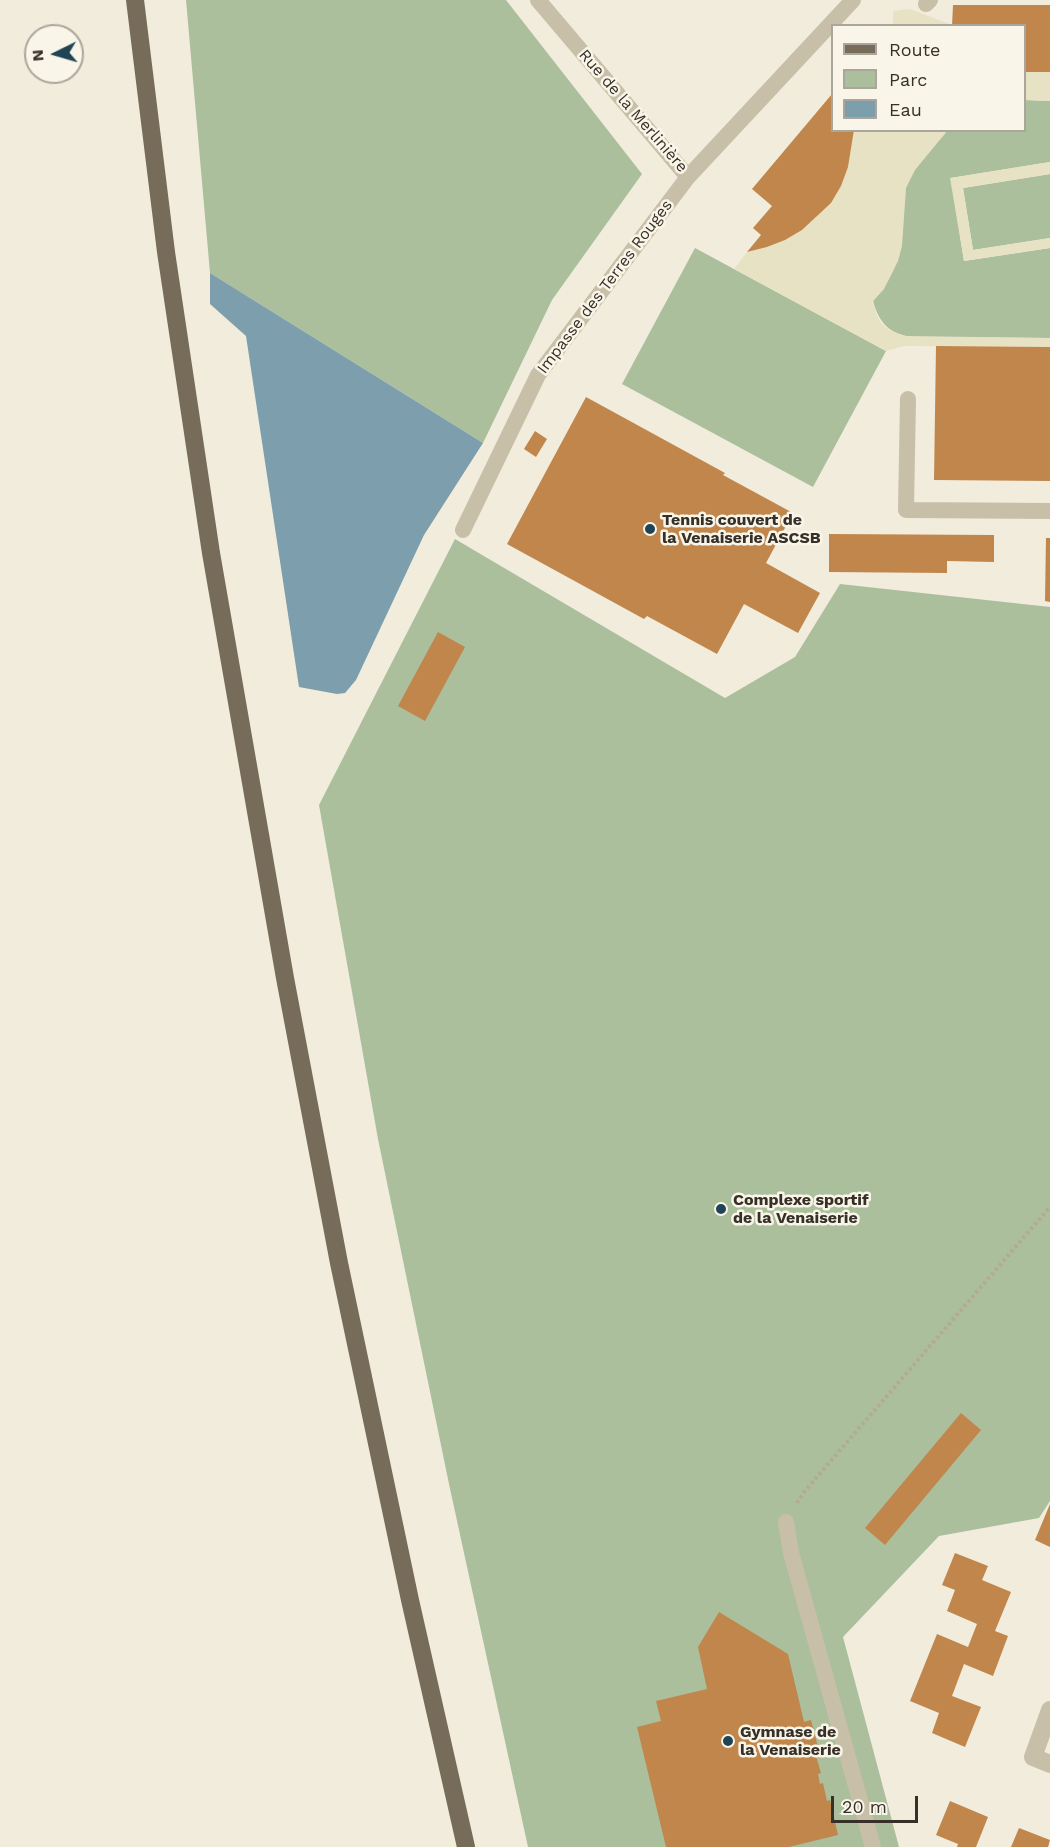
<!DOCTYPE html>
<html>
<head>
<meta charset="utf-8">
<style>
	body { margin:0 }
	#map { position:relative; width:1050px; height:1847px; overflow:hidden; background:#f1ecdc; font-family:"Work Sans",sans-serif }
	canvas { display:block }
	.legend { position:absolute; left:831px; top:24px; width:195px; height:108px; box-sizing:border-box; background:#f9f5e8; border:2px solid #aba69b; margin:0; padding:8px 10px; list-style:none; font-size:18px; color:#363028 }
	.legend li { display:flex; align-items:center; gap:12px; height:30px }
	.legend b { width:30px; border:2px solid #aba69b }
	.north { position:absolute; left:24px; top:24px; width:60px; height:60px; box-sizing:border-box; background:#f9f5e8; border:2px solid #aba69b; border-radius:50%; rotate:265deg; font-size:16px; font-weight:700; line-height:24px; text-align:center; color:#363028 }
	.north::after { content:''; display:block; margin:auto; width:21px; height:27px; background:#204455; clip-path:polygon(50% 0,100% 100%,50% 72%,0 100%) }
	.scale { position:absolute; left:831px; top:1796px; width:87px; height:27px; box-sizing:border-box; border:3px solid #363028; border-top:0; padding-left:8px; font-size:18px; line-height:21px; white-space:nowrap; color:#363028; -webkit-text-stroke:4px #f9f5e8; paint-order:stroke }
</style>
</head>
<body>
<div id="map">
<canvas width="1050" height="1847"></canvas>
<ul class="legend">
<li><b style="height:8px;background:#776b5a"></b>Route</li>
<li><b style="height:16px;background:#abbf9d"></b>Parc</li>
<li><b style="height:16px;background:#7c9ead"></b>Eau</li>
</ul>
<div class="north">N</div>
<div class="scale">20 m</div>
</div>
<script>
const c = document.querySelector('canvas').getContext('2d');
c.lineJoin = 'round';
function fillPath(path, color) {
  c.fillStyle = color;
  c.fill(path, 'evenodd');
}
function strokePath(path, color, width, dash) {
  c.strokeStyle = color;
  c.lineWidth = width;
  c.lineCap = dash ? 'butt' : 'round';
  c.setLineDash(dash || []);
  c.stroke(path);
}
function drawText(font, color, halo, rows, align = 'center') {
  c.font = font + ' "Work Sans",sans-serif';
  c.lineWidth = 5;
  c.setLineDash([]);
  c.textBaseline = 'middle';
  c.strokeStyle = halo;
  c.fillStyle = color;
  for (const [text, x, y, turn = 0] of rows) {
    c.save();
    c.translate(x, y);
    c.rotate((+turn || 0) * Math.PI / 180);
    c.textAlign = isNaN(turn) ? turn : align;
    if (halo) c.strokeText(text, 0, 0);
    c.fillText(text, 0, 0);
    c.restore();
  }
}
const green = new Path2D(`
	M186,0H506L642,174L552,300L483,443L210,273Z
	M1025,100L1050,101V162L951,178L964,261L1050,248V338L914,337C890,335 879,323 873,301C893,278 902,255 903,225C903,213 902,199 906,187C913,166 933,148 947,131L1024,130Z
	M1050,174V238L973,250L963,188Z
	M695,248L886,351L813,487L622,384Z
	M455,539L725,698L795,657L840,584L1050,607V1501L1039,1518L939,1536L843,1637L899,1847H528L449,1484L378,1139L319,805Z`);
const plaza = new Path2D(`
	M910,9L952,25H893V11Z
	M1024,72H1050V101L1025,100Z
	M854,131H947L915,170L906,188L902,246L898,261L884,289L873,301L877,316L882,324L889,330L905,336L1050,338V347L905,346L886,351L734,269L747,252L767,247L785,240L802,230L831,203L848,167Z
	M1050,162V174L963,188L973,250L1050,238V248L964,261L950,178Z`);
const water = new Path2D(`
	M210,273L483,443L424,535L356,680L345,693L337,694L299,687L246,336L210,304Z`);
const building = new Path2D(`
	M953,5H1050V72H1024V26H952Z
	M832,94V130H854L848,167L841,186L831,203L802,230L785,240L767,247L747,252L761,235L753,228L772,206L752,189Z
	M936,346L1050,347V481L934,480Z
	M586,397L725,473L723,475L793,513L766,563L820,593L798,633L744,604L717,654L647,616L644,619L507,544Z
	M535,431L547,439L536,457L524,449Z
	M829,534L994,535V562L947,561V573L829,572Z
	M1046,538H1050V602L1045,601Z
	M438,632L465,647L425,721L398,706Z
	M961,1413L981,1430L885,1545L865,1528Z
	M1050,1504V1547L1035,1540Z
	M955,1553L988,1566L982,1580L1011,1592L995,1631L1008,1636L993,1676L964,1664L952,1696L981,1707L965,1747L932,1733L939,1713L910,1701L937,1634L968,1647L977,1624L947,1611L955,1590L942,1585Z
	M719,1612L788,1654L804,1722L811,1720L820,1755L816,1756L821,1773L818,1774L820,1784L823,1783L827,1801L830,1800L838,1835L789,1847H666L637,1727L661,1721L656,1701L707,1689L698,1647Z
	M950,1801L988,1817L976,1847H957L958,1844L936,1835Z
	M1019,1828L1050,1840L1048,1847H1011Z`);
const path = new Path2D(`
	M797,1503L804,1492L1050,1207`);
const lane = new Path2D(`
	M538,0L688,177
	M926,4L930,0
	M908,399L906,510L1050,511
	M463,530L538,375L688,177L853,0
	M786,1522L791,1553L873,1847`);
const street = new Path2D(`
	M1050,1710L1033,1757L1050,1764`);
const primary = new Path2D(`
	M135,0L166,252L211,553L285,978L339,1263L410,1600L466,1847`);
const markers = [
	[650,529,6,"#204455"],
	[721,1209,6,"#204455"],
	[728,1741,6,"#204455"]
];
const streetNames = [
	["Rue de la Merlinière",633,111,49],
	["Impasse des Terres Rouges",605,287,-53]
];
const poiNames = [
	["Tennis couvert de",662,520],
	["la Venaiserie ASCSB",662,538],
	["Complexe sportif",733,1200],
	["de la Venaiserie",733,1218],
	["Gymnase de",740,1732],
	["la Venaiserie",740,1750]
];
fillPath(green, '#abbf9d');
fillPath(plaza, '#e8e2c4');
fillPath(water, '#7c9ead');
fillPath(building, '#c0864b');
strokePath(path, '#b4aa93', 4, [3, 3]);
strokePath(lane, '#c8bfa8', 16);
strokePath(street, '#c8bfa8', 18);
strokePath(primary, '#776b5a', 18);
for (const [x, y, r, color] of markers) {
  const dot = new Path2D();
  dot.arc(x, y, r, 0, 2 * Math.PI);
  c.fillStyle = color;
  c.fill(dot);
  strokePath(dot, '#f9f5e8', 2);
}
drawText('16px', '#363028', '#f9f5e8', streetNames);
drawText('bold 16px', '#363028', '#f9f5e8', poiNames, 'left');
</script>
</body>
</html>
